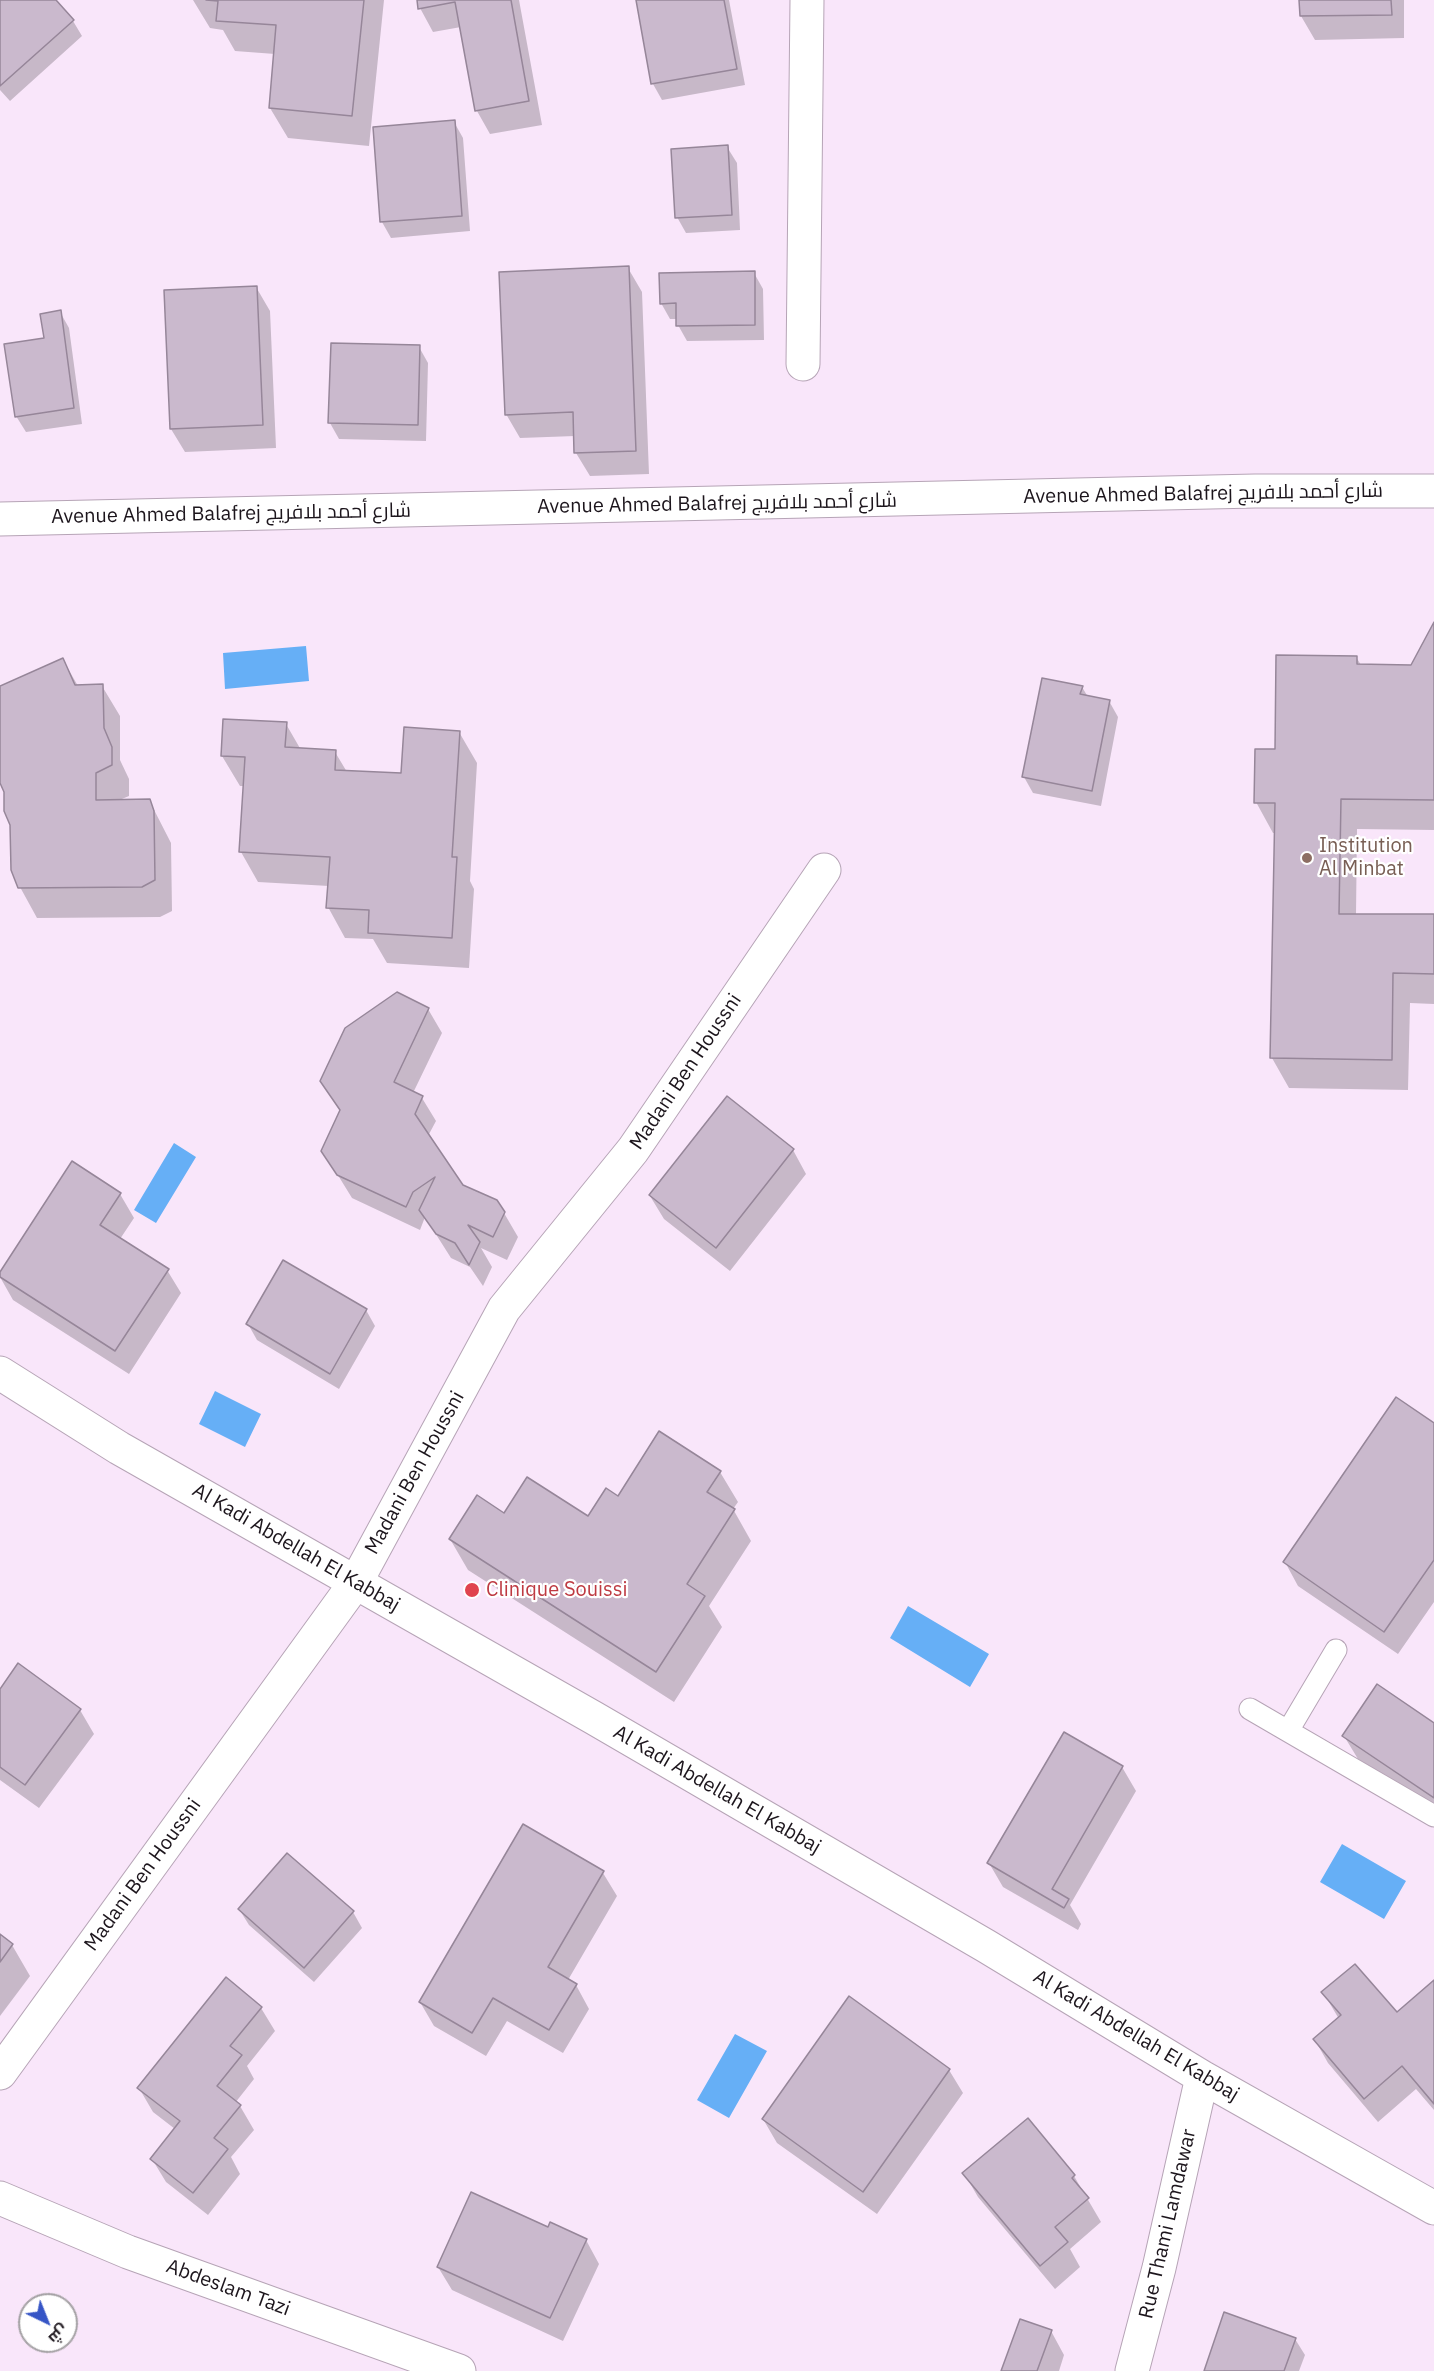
<!DOCTYPE html>
<html>
<head>
<meta charset="utf-8">
<style>
	body { margin:0 }
	#map { position:relative; width:1434px; height:2371px; overflow:hidden; background:#f9e6fa; font-family:"IBM Plex Sans",Cairo,sans-serif }
	canvas { display:block }
	.north { position:absolute; left:18px; top:2293px; width:60px; height:60px; box-sizing:border-box; background:#fff; border:2px solid #a4a1a4; border-radius:50%; rotate:137deg; font-size:16px; font-weight:700; line-height:24px; text-align:center; color:#1c151c }
	.north::after { content:''; display:block; margin:auto; width:21px; height:27px; background:#3655c6; clip-path:polygon(50% 0,100% 100%,50% 72%,0 100%) }
</style>
</head>
<body>
<div id="map">
<canvas width="1434" height="2371"></canvas>
<div class="north">ش</div>
</div>
<script>
const c = document.querySelector('canvas').getContext('2d');
c.lineJoin = 'round';
function fillPath(path, color) {
  c.fillStyle = color;
  c.fill(path, 'evenodd');
}
function strokePath(path, color, width, dash) {
  c.strokeStyle = color;
  c.lineWidth = width;
  c.lineCap = dash ? 'butt' : 'round';
  c.setLineDash(dash || []);
  c.stroke(path);
}
function drawText(font, color, halo, rows, align = 'center') {
  c.font = font + ' "IBM Plex Sans",Cairo,sans-serif';
  c.lineWidth = 4.5;
  c.setLineDash([]);
  c.textBaseline = 'middle';
  c.strokeStyle = halo;
  c.fillStyle = color;
  for (const [text, x, y, turn = 0] of rows) {
    c.save();
    c.translate(x, y);
    c.rotate((+turn || 0) * Math.PI / 180);
    c.textAlign = isNaN(turn) ? turn : align;
    if (halo) c.strokeText(text, 0, 0);
    c.fillText(text, 0, 0);
    c.restore();
  }
}
const water = new Path2D(`
	M306,646L309,681L225,689L223,653Z
	M174,1143L196,1157L156,1223L134,1210Z
	M215,1391L261,1414L245,1447L199,1424Z
	M908,1606L989,1654L970,1687L890,1638Z
	M1342,1844L1406,1881L1384,1919L1320,1882Z
	M735,2034L767,2051L729,2118L697,2100Z`);
const shadow = new Path2D(`
	M0,0H54L73,21L82,36L10,101L0,90Z
	M193,0H384L369,146L288,138L270,108L275,54L235,51L223,30L210,28Z
	M418,0H519L542,125L490,134L477,111L461,27L433,32L420,8Z
	M638,0H729L745,85L662,100L653,84Z
	M1301,0H1404V38L1315,40L1301,16Z
	M454,122L463,138L470,231L391,238L382,222Z
	M727,147L737,163L740,230L686,233L677,217Z
	M628,268L642,292L649,474L590,476L576,453L575,436L520,438L506,414Z
	M754,273L763,289L764,340L687,341L678,325V319H670L661,303Z
	M256,287L270,311L276,448L185,452L171,429Z
	M60,312L69,328L82,424L26,432L16,416L45,339Z
	M419,347L428,363L426,441L339,439L330,423Z
	M1434,625V830L1357,829L1356,915L1434,916V1004L1410,1003L1408,1090L1289,1088L1272,1058L1276,833H1273L1256,802L1276,751L1356,657L1361,665L1412,666Z
	M63,660L78,686H102L120,716V760L129,779V796L117,801L149,800L171,843L172,911L160,917L37,918L20,887L5,791L0,779V687Z
	M1082,687L1088,697L1109,701L1118,717L1101,806L1033,793L1024,777Z
	M286,724L301,750L335,752L347,772L402,775L459,732L477,763L470,881L474,889L469,968L387,963L373,939L345,938L328,907L329,886L258,882L241,852L245,786H240L222,756Z
	M428,1009L442,1033L413,1093L422,1098L436,1121L428,1136L462,1186L504,1213L518,1237L507,1260L481,1248L492,1267L483,1286L470,1267L451,1258L425,1217L420,1230L352,1198L323,1151L341,1112L321,1081Z
	M793,1150L806,1174L730,1271L664,1219L650,1196Z
	M120,1194L134,1218L120,1239L167,1270L181,1293L129,1374L13,1300L0,1277V1275Z
	M366,1310L375,1326L339,1389L257,1340L248,1324Z
	M1434,1425V1602L1398,1654L1298,1586L1285,1562Z
	M720,1472L738,1502L733,1509L751,1541L709,1606L722,1627L674,1702L468,1570L450,1539L505,1515L588,1518L619,1498Z
	M0,1691L80,1710L94,1734L39,1808L0,1780Z
	M1434,1725V1811L1358,1759L1344,1736Z
	M1122,1767L1136,1791L1070,1905L1081,1924L1078,1930L1003,1887L989,1863Z
	M524,1826L603,1873L617,1896L568,1980L576,1985L589,2009L563,2053L507,2021L486,2056L434,2026L420,2002Z
	M287,1855L353,1912L362,1928L314,1982L249,1925L239,1909Z
	M0,1936L12,1945L30,1976L0,2016Z
	M1434,1982V2110L1416,2089L1378,2122L1328,2063L1315,2040L1339,2019L1323,1992L1396,2014Z
	M261,2008L275,2031L247,2066L254,2079L235,2103L240,2106L254,2130L231,2157L240,2174L208,2215L166,2182L152,2159L175,2129L153,2112L139,2088Z
	M949,2070L963,2093L877,2214L777,2143L763,2119Z
	M1028,2120L1074,2176L1101,2222L1070,2249L1080,2267L1055,2289L978,2197L964,2173Z
	M549,2229L586,2240L599,2264L563,2341L452,2290L438,2267Z
	M1051,2331L1064,2355L1059,2371H1002Z
	M1295,2339L1305,2355L1299,2371H1206Z`);
const building = new Path2D(`
	M0,0H56L74,20L0,86Z
	M206,0H364L352,116L269,108L276,25L216,21L218,1Z
	M417,0H511L529,101L475,111L455,2L418,9Z
	M636,0H724L737,69L651,84Z
	M1299,0H1391L1392,15L1300,16Z
	M455,120L462,216L380,222L373,127Z
	M728,145L732,215L675,218L671,149Z
	M629,266L636,451L574,453L573,412L505,415L499,272Z
	M755,271V325L676,326V303L660,304L659,273Z
	M257,286L263,425L170,429L164,290Z
	M61,310L74,408L15,417L4,344L44,338L40,314Z
	M331,343L420,345L418,425L328,423Z
	M1434,622V800L1341,799L1339,914H1434V974L1393,973L1392,1060L1270,1058L1275,803H1254L1255,749H1275L1276,655L1357,656V664L1411,665Z
	M63,658L75,685L103,684L104,728L112,747V765L96,773V800L150,799L154,811L155,880L142,887L18,888L11,870L10,825L4,811V792L0,783V686Z
	M1042,678L1083,686L1080,694L1110,700L1092,791L1022,777Z
	M223,719L287,722L285,747L336,750L335,770L401,773L404,727L460,731L452,857H457L452,938L368,933L369,910L326,908L330,857L239,852L245,757L221,756Z
	M397,992L429,1008L394,1082L423,1096L415,1114L463,1185L497,1200L505,1212L493,1237L468,1225L480,1242L469,1265L455,1243L436,1234L419,1210L435,1177L413,1192L406,1207L337,1175L321,1151L340,1110L320,1081L345,1028Z
	M727,1096L794,1149L716,1248L649,1195Z
	M72,1161L121,1193L100,1225L169,1269L115,1351L0,1277V1272Z
	M283,1260L367,1309L330,1374L246,1324Z
	M1396,1397L1434,1423V1560L1384,1632L1283,1562Z
	M659,1431L721,1471L707,1492L735,1509L687,1584L705,1596L656,1672L449,1539L477,1495L504,1513L527,1477L588,1516L606,1488L618,1496Z
	M18,1663L81,1709L25,1785L0,1767V1689Z
	M1377,1684L1434,1723V1798L1342,1736Z
	M1064,1732L1123,1766L1052,1889L1069,1899L1064,1908L987,1863Z
	M523,1824L604,1871L548,1967L577,1984L549,2030L493,1998L472,2033L419,2002Z
	M287,1853L354,1911L304,1968L238,1909Z
	M0,1934L13,1944L0,1962Z
	M1355,1964L1397,2012L1434,1980V2104L1402,2066L1364,2099L1313,2039L1341,2015L1321,1992Z
	M226,1977L262,2007L230,2046L242,2055L217,2086L241,2105L214,2138L228,2149L193,2193L150,2159L180,2121L137,2088Z
	M849,1996L950,2069L863,2192L762,2119Z
	M1028,2118L1075,2175L1072,2178L1089,2198L1055,2227L1068,2242L1040,2266L962,2173Z
	M471,2192L548,2227L550,2222L587,2239L550,2318L437,2267Z
	M1224,2312L1296,2338L1284,2371H1204Z
	M1020,2319L1052,2330L1037,2371H1001Z`);
const service = new Path2D(`
	M1250,1709L1434,1816
	M1288,1731L1336,1650`);
const minor = new Path2D(`
	M803,364L807,0
	M0,1373L119,1448L594,1718L986,1946L1202,2077L1434,2208
	M0,2073L356,1582L504,1309L633,1150L824,870
	M0,2198L128,2252L459,2371
	M1132,2371L1159,2268L1202,2077`);
const secondary = new Path2D(`
	M0,519L1255,491H1434`);
const markers = [
	[1307,858,6,"#8d6e63"],
	[472,1590,8,"#e0444e"]
];
const streetNames = [
	["Avenue Ahmed Balafrej شارع أحمد بلافريج",1203,494,-1],
	["Avenue Ahmed Balafrej شارع أحمد بلافريج",717,504,-1],
	["Avenue Ahmed Balafrej شارع أحمد بلافريج",231,514,-1],
	["Madani Ben Houssni",686,1072,-56],
	["Madani Ben Houssni",415,1473,-61],
	["Al Kadi Abdellah El Kabbaj",296,1548,30],
	["Al Kadi Abdellah El Kabbaj",717,1790,30],
	["Madani Ben Houssni",143,1875,-54],
	["Al Kadi Abdellah El Kabbaj",1136,2036,31],
	["Rue Thami Lamdawar",1168,2224,-77],
	["Abdeslam Tazi",228,2288,20]
];
const educationNames = [
	["Institution",1319,846],
	["Al Minbat",1319,869]
];
const healthNames = [
	["Clinique Souissi",486,1590]
];
fillPath(water, '#66aff6');
fillPath(shadow, '#0003');
fillPath(building, '#cab9cd');
strokePath(building, '#968699', 1.5);
strokePath(service, '#b6a4b6', 23);
strokePath(minor, '#b6a4b6', 35);
strokePath(secondary, '#b6a4b6', 35);
strokePath(service, '#fff', 21);
strokePath(minor, '#fff', 33);
strokePath(secondary, '#fff', 33);
for (const [x, y, r, color] of markers) {
  const dot = new Path2D();
  dot.arc(x, y, r, 0, 2 * Math.PI);
  c.fillStyle = color;
  c.fill(dot);
  strokePath(dot, '#fff', 2);
}
drawText('20px', '#1c151c', '#fff', streetNames);
drawText('20px', '#785e54', '#fff', educationNames, 'left');
drawText('20px', '#be3a42', '#fff', healthNames, 'left');
</script>
</body>
</html>
